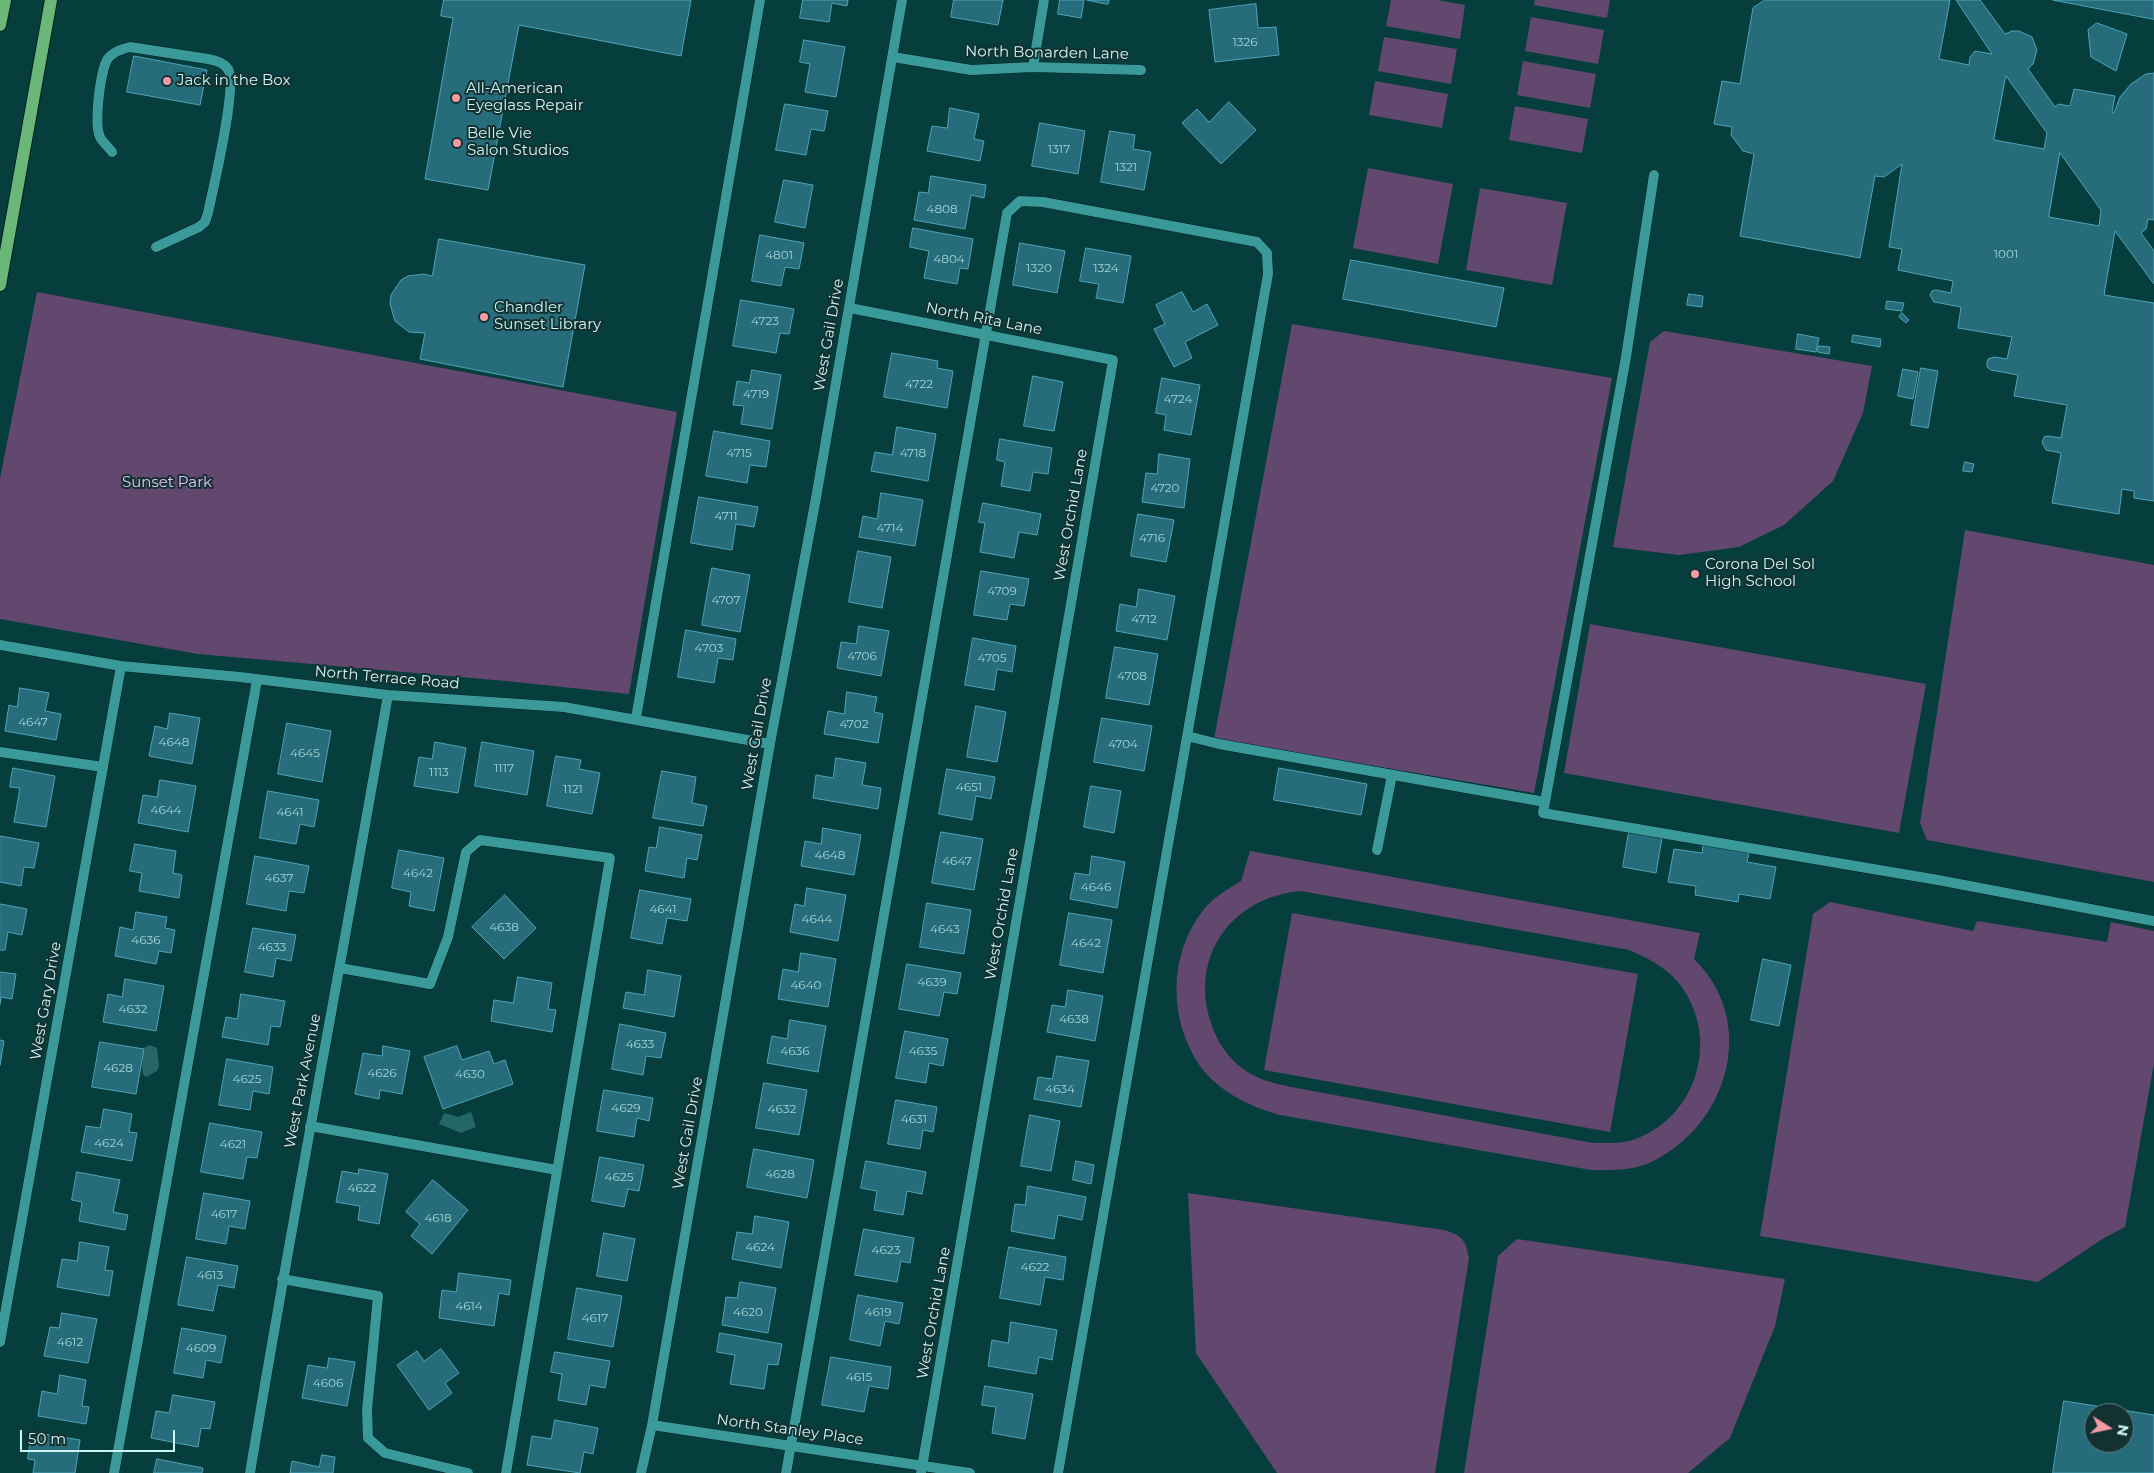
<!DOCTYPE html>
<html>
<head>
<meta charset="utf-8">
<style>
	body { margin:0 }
	#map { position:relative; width:2154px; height:1473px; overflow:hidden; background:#063e3d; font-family:Montserrat,sans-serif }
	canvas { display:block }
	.north { position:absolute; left:2084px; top:1403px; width:50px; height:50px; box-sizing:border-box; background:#133131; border:1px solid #5d807f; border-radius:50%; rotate:100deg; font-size:14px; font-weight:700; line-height:20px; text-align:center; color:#cbf6f5 }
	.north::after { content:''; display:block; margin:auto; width:18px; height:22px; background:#f49aa2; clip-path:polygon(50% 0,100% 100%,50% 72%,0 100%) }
	.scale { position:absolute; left:20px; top:1430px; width:155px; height:22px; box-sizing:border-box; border:2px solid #cbf6f5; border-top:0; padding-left:6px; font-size:15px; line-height:18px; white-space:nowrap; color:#cbf6f5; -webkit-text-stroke:4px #133131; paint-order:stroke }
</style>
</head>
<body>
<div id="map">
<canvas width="2154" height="1473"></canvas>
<div class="north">N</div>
<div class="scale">50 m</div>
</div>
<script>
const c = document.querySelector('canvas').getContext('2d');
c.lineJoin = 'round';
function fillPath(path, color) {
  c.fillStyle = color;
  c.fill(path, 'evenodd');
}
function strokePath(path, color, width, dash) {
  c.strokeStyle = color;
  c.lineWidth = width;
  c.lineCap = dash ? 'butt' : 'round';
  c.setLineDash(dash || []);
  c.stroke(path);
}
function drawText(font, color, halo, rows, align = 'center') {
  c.font = font + ' Montserrat,sans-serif';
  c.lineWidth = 4;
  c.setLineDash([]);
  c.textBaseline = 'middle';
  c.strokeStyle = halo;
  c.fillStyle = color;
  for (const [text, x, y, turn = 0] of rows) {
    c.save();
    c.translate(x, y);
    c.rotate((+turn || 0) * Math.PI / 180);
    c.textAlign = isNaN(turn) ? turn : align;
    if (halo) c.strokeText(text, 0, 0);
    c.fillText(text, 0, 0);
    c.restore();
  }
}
const green = new Path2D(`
	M1391,0H1437L1465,5L1460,39L1386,26Z
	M1535,0H1610L1607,18L1534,5Z
	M1531,17L1604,30L1598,64L1525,51Z
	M1384,37L1457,49L1451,84L1378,71Z
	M1523,61L1596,74L1590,108L1517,95Z
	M1375,81L1448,94L1442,128L1369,115Z
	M1515,106L1588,119L1582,153L1509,140Z
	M1368,168L1453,184L1438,264L1353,248Z
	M1480,188L1567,203L1552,285L1466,270Z
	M37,292L677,412L629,694L506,681L198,654L0,619V478Z
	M1292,324L1612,378L1534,793L1214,739Z
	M1664,331L1872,366L1863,413L1833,481L1784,525L1739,547L1679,555L1613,547L1650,342Z
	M1965,530L2154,565V882L1927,840L1920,823Z
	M1590,624L1926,684L1899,833L1564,773Z
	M1250,851L1700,933L1694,959C1759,1022 1728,1126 1651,1162C1633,1171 1611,1170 1591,1170L1280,1115C1251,1107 1219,1092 1200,1066C1168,1019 1168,954 1204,909C1214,897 1228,889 1241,881ZM1301,891L1629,950C1647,958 1664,966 1677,981C1720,1032 1701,1113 1638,1138C1624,1144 1608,1143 1593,1143L1286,1086C1272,1083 1258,1079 1246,1071C1229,1060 1217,1042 1211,1023C1189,956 1232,897 1301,891Z
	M1830,902L1973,931L1977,921L2107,942L2111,922L2154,931V1063L2125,1227L2104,1238L2038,1282L1760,1236L1813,914Z
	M1292,913L1638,974L1610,1132L1264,1070Z
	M1188,1193L1444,1230C1463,1236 1465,1239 1469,1258L1435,1473H1277L1196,1353Z
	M1517,1239L1785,1279L1775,1326L1730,1438L1688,1473H1464L1498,1256Z`);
const water = new Path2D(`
	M149,1045L157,1048L159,1066L157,1071L146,1077L143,1075C142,1069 142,1053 144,1048Z
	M471,1112L476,1127L461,1133L439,1124L444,1113L458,1117Z`);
const building = new Path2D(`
	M444,0H691L681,56L519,25L488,190L425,179L453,18L441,16Z
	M803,0H848L847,6L832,3L829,22L800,18Z
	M954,0H1003L998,25L951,17Z
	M1060,0H1084L1081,18L1058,14Z
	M1087,0H1109L1108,4Z
	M1765,0H1950L1939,59L1969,65L1970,57L1975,51L1992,54L1956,0H1980L2005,34L2012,31H2019L2032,37L2037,50L2033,64L2028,69L2055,107L2058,104L2070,106L2074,89L2115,96L2112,112L2114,113L2120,97L2131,84L2146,74L2154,73V220L2148,219L2146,229L2141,233L2154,251V284L2115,231L2104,295L2154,303V501L2134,498V491L2122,489L2119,514L2052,503L2061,453L2046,450L2042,442L2044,437L2048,436L2061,438L2067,405L2014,396L2018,375L1991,370L1987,367V363L1988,359L1994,357L2007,359L2012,337L1958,328L1961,307L1934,302L1930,295L1932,291L1936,290L1951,293L1953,281L1898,270L1902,249L1889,247L1902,164L1884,177L1875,176L1860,258L1740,236L1754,154L1743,151L1731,135L1732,127L1714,124L1722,81L1740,84L1753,8ZM2006,76L2047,133L2044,149L1994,140ZM2060,153L2101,210L2099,226L2049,217Z
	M2053,0H2154V19Z
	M1256,4L1258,28L1276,27L1279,55L1215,62L1209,10Z
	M2097,23L2127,34L2116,71L2091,57L2088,30Z
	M804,40L845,47L836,97L805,92L810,64L800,62Z
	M134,56L207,70L200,105L127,92Z
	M1229,102L1256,130L1221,164L1182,123L1197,109L1209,122Z
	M785,104L828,111L824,131L811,129L806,155L776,150Z
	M950,108L979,114L974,139L984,141L980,161L927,151L932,126L947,128Z
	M1040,123L1085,131L1078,174L1032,166Z
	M1110,131L1135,135L1133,149L1151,152L1144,190L1101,182Z
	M931,176L986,185L984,198L971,195L965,229L914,220L919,192L928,193Z
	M784,180L813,185L805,228L775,222Z
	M913,228L973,239L968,269L960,268L957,284L924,278L929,251L910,247Z
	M760,235L804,243L799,269L785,267L781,286L752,281Z
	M439,239L585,265L563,387L420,359L425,333L409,332L395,321L390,304L391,295L401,280L408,276L424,274L432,276Z
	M1020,243L1065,251L1057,293L1013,285Z
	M1086,248L1131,256L1123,303L1096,298L1099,284L1080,281Z
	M1351,260L1504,288L1496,327L1343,299Z
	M1182,292L1193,312L1207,304L1218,325L1185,342L1192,358L1174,367L1154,329L1165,324L1156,305Z
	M1689,294L1703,296L1702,307L1687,305Z
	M741,300L794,309L789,334L780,333L776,353L733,346Z
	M1887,301L1904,303L1902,311L1886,309Z
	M1902,313L1909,320L1906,323L1899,317Z
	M1798,334L1819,338L1816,352L1796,349Z
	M1853,335L1881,339L1880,347L1852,342Z
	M1819,346L1830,347L1829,354L1818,352Z
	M892,353L938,361L937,368L953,371L947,408L884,397Z
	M1921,368L1938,371L1928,428L1911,425Z
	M1903,369L1918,372L1913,399L1898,396Z
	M752,370L781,375L772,429L741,424L744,406L733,405L737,381L749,383Z
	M1033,376L1063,382L1054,431L1024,426Z
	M1162,378L1200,385L1191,435L1164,430L1166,415L1156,413Z
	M897,427L936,434L928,481L871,471L875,452L892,455Z
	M714,431L770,441L766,467L750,465L747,483L706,476Z
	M1000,439L1052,448L1048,474L1033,472L1030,491L1001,486L1005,462L997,460Z
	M1159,454L1190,459L1184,508L1142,502L1146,473L1157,474Z
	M1965,462L1974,464L1972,472L1963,471Z
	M881,493L923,500L915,546L859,537L863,516L877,519Z
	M699,497L758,507L754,527L736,524L732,550L691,543Z
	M983,503L1041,514L1037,535L1019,532L1014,558L980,552L985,523L979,522Z
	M1138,514L1174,520L1166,562L1131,556Z
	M858,551L891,557L882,608L849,602Z
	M712,568L750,575L740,632L702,625Z
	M981,571L1029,579L1024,606L1010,604L1007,620L974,615Z
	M1139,589L1175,596L1167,640L1116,631L1120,604L1136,607Z
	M859,626L889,631L881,676L837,668L841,642L856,644Z
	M686,630L736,639L733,660L718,658L714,683L678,677Z
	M973,638L1016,646L1012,672L997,669L994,690L965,685Z
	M1115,647L1158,654L1149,705L1106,698Z
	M20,688L49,693L45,711L61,714L56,740L5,731L9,705L17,707Z
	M847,692L877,697L874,712L883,714L878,743L824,734L828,711L844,714Z
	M976,706L1006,712L997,762L967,757Z
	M170,713L200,718L192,764L149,756L155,726L167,729Z
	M1102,718L1152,726L1144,771L1094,762Z
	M287,723L331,731L322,782L278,774Z
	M435,742L466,748L458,793L414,786L419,757L432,759Z
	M482,742L534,751L527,795L475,786Z
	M556,756L581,760L579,769L600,773L592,814L547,806Z
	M836,758L866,763L862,785L881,788L878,809L813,798L816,775L833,778Z
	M13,768L55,776L46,827L14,822L20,788L10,787Z
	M1279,768L1367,784L1361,815L1274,800Z
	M947,769L995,777L991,799L976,796L972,820L939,814Z
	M662,771L696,777L692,803L707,806L703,826L653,818Z
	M160,780L196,786L188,832L138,823L143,795L157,797Z
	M1091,786L1121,791L1114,833L1084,827Z
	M268,791L319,800L314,827L300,824L296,844L260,838Z
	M660,827L702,835L697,860L687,858L684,878L645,871L649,847L656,848Z
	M823,828L861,835L854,875L801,866L805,841L821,844Z
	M941,832L983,839L974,890L932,883Z
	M1629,832L1662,838L1656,873L1623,867Z
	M0,836L39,843L34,868L24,867L21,886L0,882Z
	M135,844L176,851L173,873L182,875L179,898L139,891L142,873L130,871Z
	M1703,845L1749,853L1747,862L1776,867L1770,899L1739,894L1738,902L1695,895L1696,886L1668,882L1674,849L1702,853Z
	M399,850L444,858L434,911L409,906L411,892L392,888Z
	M255,856L309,866L304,893L289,891L286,911L247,904Z
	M1092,856L1125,862L1117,908L1070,899L1075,873L1089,875Z
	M807,888L846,895L838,941L790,932L795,904L804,906Z
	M640,890L691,899L687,921L667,918L662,944L631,938Z
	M505,895L536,928L504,959L472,927Z
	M927,903L971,910L964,954L920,947Z
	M0,904L27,909L22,935L8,932L5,950H0Z
	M136,912L167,917L165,928L175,930L171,953L159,951L156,964L115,956L120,927L133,930Z
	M1069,913L1112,920L1103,973L1060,965Z
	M253,928L296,935L291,961L276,958L273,977L245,972Z
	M801,953L836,959L828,1007L778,999L783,969L798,972Z
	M1763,959L1791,965L1779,1026L1751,1020Z
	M907,964L961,973L957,994L944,992L939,1016L899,1009Z
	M648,970L681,976L674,1017L623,1008L626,992L644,995Z
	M0,972L16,974L12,999L1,997L0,1004Z
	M518,977L552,983L548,1009L556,1010L552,1032L491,1021L494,1000L513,1003Z
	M125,979L164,986L156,1031L103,1022L108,994L122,997Z
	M1068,990L1103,996L1095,1041L1047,1032L1052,1005L1065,1007Z
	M241,994L285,1001L280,1027L271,1026L268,1045L222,1037L226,1017L237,1019Z
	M790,1020L826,1026L818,1072L767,1063L772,1036L787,1039Z
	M620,1024L666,1033L661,1058L646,1056L643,1075L612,1069Z
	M905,1031L948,1039L943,1066L929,1063L926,1083L896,1078Z
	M0,1040L4,1041L0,1065Z
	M100,1042L144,1049L136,1094L92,1087Z
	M383,1046L410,1051L402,1094L380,1090L379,1099L355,1094L363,1053L382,1056Z
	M457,1046L462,1060L489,1051L494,1064L505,1060L513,1084L443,1109L424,1057Z
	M1057,1056L1089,1061L1081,1107L1034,1099L1038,1077L1052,1079Z
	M227,1059L273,1067L269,1094L253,1091L250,1110L219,1105Z
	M764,1083L807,1090L799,1135L756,1128Z
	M604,1090L653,1098L649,1121L637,1118L634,1137L597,1131Z
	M896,1100L937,1107L933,1132L923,1130L920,1149L888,1144Z
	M104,1109L132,1114L129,1132L137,1133L132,1161L81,1152L86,1126L100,1128Z
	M1030,1115L1060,1121L1051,1171L1021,1166Z
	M210,1123L262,1132L257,1158L247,1157L243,1179L201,1172Z
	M754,1149L814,1160L807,1198L747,1187Z
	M600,1157L644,1165L639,1191L628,1189L624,1207L592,1201Z
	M866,1161L926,1172L922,1194L907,1191L903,1215L874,1210L877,1191L861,1188Z
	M1076,1161L1094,1165L1091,1184L1073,1180Z
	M359,1169L388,1174L379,1224L358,1220L360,1206L336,1202L342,1171L358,1174Z
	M77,1172L120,1180L113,1212L128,1215L125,1230L79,1221L82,1202L72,1200Z
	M433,1180L468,1210L432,1254L411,1236L420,1224L406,1212Z
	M1028,1186L1086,1197L1082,1220L1058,1215L1054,1239L1011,1231L1015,1204L1025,1205Z
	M204,1193L250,1201L245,1229L229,1226L226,1244L196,1239Z
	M755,1216L789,1222L781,1268L732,1259L737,1232L752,1234Z
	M864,1229L914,1238L910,1263L901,1261L897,1282L855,1275Z
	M604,1233L635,1239L627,1281L597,1276Z
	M80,1242L109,1247L105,1270L113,1271L109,1296L57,1287L62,1259L77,1261Z
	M1009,1247L1066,1257L1063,1280L1045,1277L1040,1305L1000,1298Z
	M187,1257L238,1266L234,1288L218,1285L213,1311L178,1305Z
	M459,1273L511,1280L509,1295L499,1293L494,1326L439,1318L442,1290L456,1292Z
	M740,1282L776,1288L768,1333L722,1325L726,1297L737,1298Z
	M577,1288L622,1296L613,1347L568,1339Z
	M858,1295L903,1303L899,1324L885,1321L880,1346L850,1340Z
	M62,1313L97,1319L88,1363L44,1356L50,1327L59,1328Z
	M1011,1322L1057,1330L1052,1360L1039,1357L1036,1374L988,1366L992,1340L1008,1343Z
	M182,1328L226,1336L221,1363L206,1360L203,1378L174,1373Z
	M720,1333L782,1344L778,1365L768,1364L764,1389L730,1384L735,1355L717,1352Z
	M441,1349L459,1373L445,1383L452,1393L429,1410L397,1365L417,1351L424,1361Z
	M555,1352L610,1361L605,1388L590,1385L586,1405L558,1400L562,1374L551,1372Z
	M831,1357L891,1367L888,1389L869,1386L864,1412L822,1405Z
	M329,1358L355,1362L347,1406L302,1398L308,1365L327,1368Z
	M60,1375L86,1380L82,1406L89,1407L86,1424L38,1416L42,1391L57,1394Z
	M985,1386L1033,1394L1025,1439L992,1433L996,1407L982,1405Z
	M173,1395L215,1402L210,1429L201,1428L198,1447L151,1438L156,1411L169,1413Z
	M2064,1401L2154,1415V1473H2053ZM2094,1413H2124V1443H2094Z
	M555,1420L598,1428L593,1454L584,1452L580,1473L527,1465L532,1436L551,1439Z
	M32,1432L80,1440L75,1473H33L35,1460L28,1459Z
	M322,1455L335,1457L333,1473H290L292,1461L319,1467Z
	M157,1459L203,1468L202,1473H154Z`);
const lane = new Path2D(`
	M1033,67L1044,0
	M112,152C109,147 102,142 100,137C94,124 100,67 109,57C115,51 122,49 130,47L208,59C215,60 223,62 228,69C238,85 213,189 208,213L205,222L199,227L156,247
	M1654,175L1626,357L1543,813L1938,880L2154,921
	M636,718L760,0
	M1187,736L1219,744L1545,802
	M0,752L103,767
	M1377,850L1392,775
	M430,984L448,937L466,852L480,840L610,858L506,1473
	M310,1126L557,1170
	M378,1296L367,1410L368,1438L385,1453L468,1473
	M114,1473L257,680
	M786,1473L1007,213L1020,201L1043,202L1257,242L1267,253L1268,274L1058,1473`);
const street = new Path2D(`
	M893,57L971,70L1033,67L1141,70
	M850,308L1113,360L921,1473
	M0,645L121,666L240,677L388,695L564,707L770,744
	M340,968L430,984
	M282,1279L378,1296
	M0,1342L121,666
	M652,1425L970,1473
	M250,1473C293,1213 343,955 388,695
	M641,1473L652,1425L770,744L816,498L902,0`);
const primary = new Path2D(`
	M0,25L5,0
	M0,285L51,0`);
const markers = [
	[167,81,5,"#f49aa2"],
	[456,98,5,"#f49aa2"],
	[457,143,5,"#f49aa2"],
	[484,317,5,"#f49aa2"],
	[1695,574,5,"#f49aa2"]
];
const numberNames = [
	["1326",1245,42],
	["1317",1059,149],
	["1321",1126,167],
	["4808",942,209],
	["1001",2006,254],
	["4801",779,255],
	["4804",949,259],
	["1320",1039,268],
	["1324",1106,268],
	["4723",765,321],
	["4722",919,384],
	["4719",756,394],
	["4724",1178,399],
	["4715",739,453],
	["4718",913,453],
	["4720",1165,488],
	["4711",726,516],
	["4714",890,528],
	["4716",1152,538],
	["4709",1002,591],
	["4707",726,600],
	["4712",1144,619],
	["4703",709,648],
	["4706",862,656],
	["4705",992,658],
	["4708",1132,676],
	["4647",33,722],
	["4702",854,724],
	["4648",174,742],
	["4704",1123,744],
	["4645",305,753],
	["1117",504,768],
	["1113",439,772],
	["4651",969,787],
	["1121",573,789],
	["4644",166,810],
	["4641",290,812],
	["4648",830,855],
	["4647",957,861],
	["4642",418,873],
	["4637",279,878],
	["4646",1096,887],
	["4641",663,909],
	["4644",817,919],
	["4638",504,927],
	["4643",945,929],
	["4636",146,940],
	["4642",1086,943],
	["4633",272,947],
	["4639",932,982],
	["4640",806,985],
	["4632",133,1009],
	["4638",1074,1019],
	["4633",640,1044],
	["4636",795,1051],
	["4635",923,1051],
	["4628",118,1068],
	["4626",382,1073],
	["4630",470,1074],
	["4625",247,1079],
	["4634",1060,1089],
	["4629",626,1108],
	["4632",782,1109],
	["4631",914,1119],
	["4624",109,1143],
	["4621",233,1144],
	["4628",780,1174],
	["4625",619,1177],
	["4622",362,1188],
	["4617",224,1214],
	["4618",438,1218],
	["4624",760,1247],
	["4623",886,1250],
	["4622",1035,1267],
	["4613",210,1275],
	["4614",469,1306],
	["4620",748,1312],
	["4619",878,1312],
	["4617",595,1318],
	["4612",70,1342],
	["4609",201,1348],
	["4615",859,1377],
	["4606",328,1383]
];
const streetNames = [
	["North Bonarden Lane",1047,53,1],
	["North Rita Lane",984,319,11],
	["West Gail Drive",829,335,-80],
	["West Orchid Lane",1071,515,-80],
	["North Terrace Road",387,678,5],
	["West Gail Drive",757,734,-80],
	["West Orchid Lane",1002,914,-80],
	["West Gary Drive",46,1001,-80],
	["West Park Avenue",303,1081,-79],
	["West Gail Drive",688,1133,-80],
	["West Orchid Lane",934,1313,-80],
	["North Stanley Place",790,1430,8]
];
const poiNames = [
	["Jack in the Box",177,81],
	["All-American",466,89],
	["Eyeglass Repair",466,106],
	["Belle Vie",467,134],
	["Salon Studios",467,151],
	["Chandler",494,308],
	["Sunset Library",494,325],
	["Corona Del Sol",1705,565],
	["High School",1705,582]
];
const parkNames = [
	["Sunset Park",167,483]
];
fillPath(green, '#62486e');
fillPath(water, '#246766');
fillPath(building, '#276c7a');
strokePath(building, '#4da5b9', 1);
strokePath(lane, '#042222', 11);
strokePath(street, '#042222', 11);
strokePath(primary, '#042222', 14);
strokePath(lane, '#399a99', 10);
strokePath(street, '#399a99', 10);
strokePath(primary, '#6bb679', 12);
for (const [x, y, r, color] of markers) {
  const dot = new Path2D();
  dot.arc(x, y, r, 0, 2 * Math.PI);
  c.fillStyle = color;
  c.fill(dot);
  strokePath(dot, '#133131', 2);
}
drawText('12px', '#a2d4d6', null, numberNames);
drawText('15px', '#cbf6f5', '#133131', streetNames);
drawText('15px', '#cbf6f5', '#133131', poiNames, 'left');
drawText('15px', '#e8c2fc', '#133131', parkNames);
</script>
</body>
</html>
